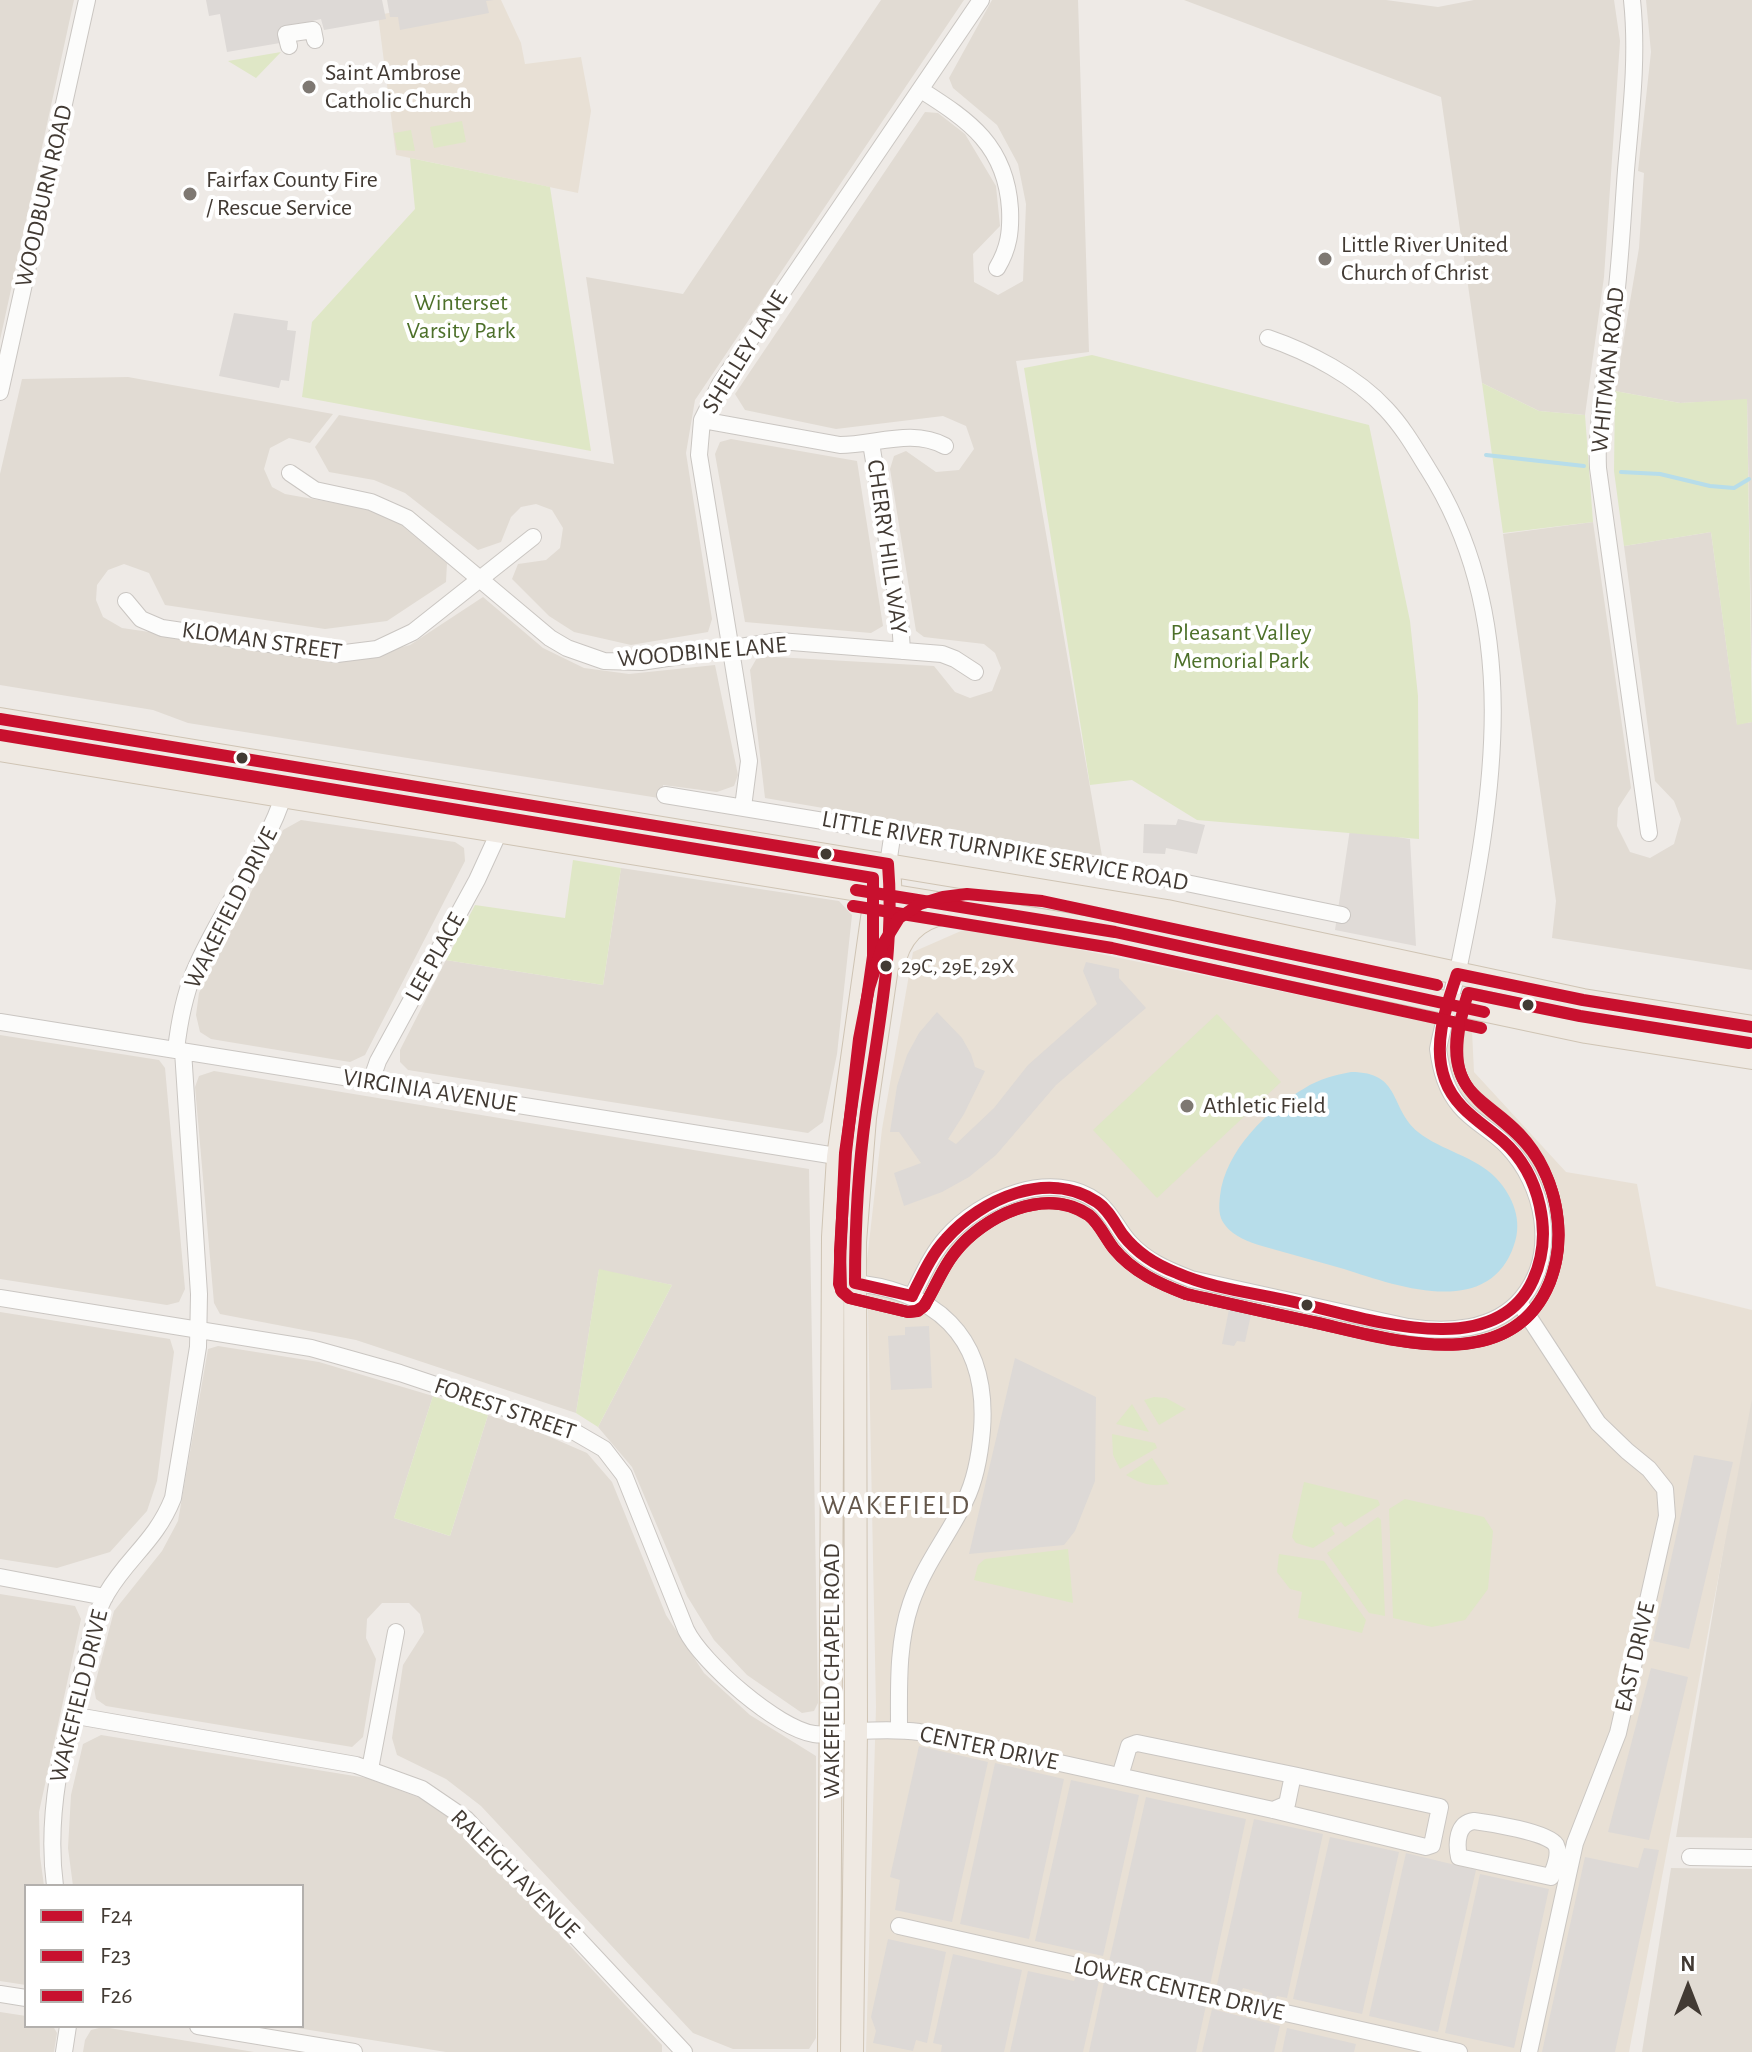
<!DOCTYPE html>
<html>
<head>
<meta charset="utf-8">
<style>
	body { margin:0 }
	#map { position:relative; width:1752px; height:2052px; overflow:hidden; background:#eeeae6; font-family:"Alegreya Sans",sans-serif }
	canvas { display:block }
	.legend { position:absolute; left:24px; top:1884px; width:280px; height:144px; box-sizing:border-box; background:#fff; border:2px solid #b3b0ad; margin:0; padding:10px 14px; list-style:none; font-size:24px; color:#423a33 }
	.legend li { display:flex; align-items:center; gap:16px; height:40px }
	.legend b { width:40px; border:2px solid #b3b0ad }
	.north { position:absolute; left:1648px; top:1948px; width:80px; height:80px; -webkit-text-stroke:6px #fff; paint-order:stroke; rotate:0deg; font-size:22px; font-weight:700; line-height:32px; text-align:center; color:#423a33 }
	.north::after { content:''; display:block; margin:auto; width:28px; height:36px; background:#423a33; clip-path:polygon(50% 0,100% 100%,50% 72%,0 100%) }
</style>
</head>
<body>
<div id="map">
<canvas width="1752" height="2052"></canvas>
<ul class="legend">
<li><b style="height:10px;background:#c8102e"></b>F24</li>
<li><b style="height:10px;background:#c8102e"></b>F23</li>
<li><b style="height:10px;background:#c8102e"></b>F26</li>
</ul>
<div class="north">N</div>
</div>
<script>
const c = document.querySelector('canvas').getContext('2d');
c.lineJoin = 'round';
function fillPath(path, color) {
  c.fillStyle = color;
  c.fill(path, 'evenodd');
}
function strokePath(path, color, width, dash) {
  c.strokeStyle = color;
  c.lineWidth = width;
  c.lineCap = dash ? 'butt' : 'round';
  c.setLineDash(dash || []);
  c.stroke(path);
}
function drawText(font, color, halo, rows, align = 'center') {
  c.font = font + ' "Alegreya Sans",sans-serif';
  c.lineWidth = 8;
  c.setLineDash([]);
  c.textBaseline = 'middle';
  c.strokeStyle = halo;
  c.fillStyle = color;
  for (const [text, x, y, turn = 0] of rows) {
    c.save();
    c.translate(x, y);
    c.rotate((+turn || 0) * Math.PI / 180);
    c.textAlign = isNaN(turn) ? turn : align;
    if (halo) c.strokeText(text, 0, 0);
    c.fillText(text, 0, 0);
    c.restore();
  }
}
const residential = new Path2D(`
	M0,0H74L0,340Z
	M881,0H964L695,400L686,453L712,619L708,632L631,645L574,632L549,616L512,579L518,564L546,560L560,548L563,528L552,510L536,504L521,507L511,517L501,542L478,550L405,493L374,480L329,472L315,447L339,415L614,464L586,277L683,294Z
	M992,0H1078L1089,352L1016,361L1102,856L765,798L750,670L758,656L934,666L955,692L970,698L992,691L1001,668L995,653L984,644L924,637L916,631L890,469L894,456L906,451L936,472L959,470L974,449L966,426L943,416L836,429L745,410L735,394L925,112L938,113L965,134L996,186L1000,226L973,254L974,282L998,295L1023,281L1026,204L1018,164L997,125L953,88L949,78Z
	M1184,0H1386L1438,7L1474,0H1614L1620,41L1604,277L1585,415L1539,411L1482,383L1441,97Z
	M1646,0H1752V674L1747,400L1680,403L1615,391L1639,248L1644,173L1638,171L1651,52Z
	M128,377L333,414L310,443L289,438L270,448L264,469L272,487L285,494L369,509L394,519L447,563L446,582L387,621L325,629L165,605L149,573L124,564L108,570L97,585L96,600L103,617L122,628L348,661L410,645L483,597L543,648L584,668L629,674L715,665L738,775L734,786L717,792L663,785L665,799L188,723L153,710L0,685V474L22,379Z
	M731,439L857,461L883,626L871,633L745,622L715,454L720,442Z
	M1593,522L1631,788L1618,808L1617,826L1630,852L1650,858L1674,844L1681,819L1674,801L1655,781L1624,546L1711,532L1737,724L1752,722V970L1552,938L1556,901L1503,534Z
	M301,820L455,842L464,848L465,861L365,1055L350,1062L211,1039L200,1032L196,1015L199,993L283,830Z
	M621,868L839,901L852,915L837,1054L823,1122L808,1133L408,1070L400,1062V1050L446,960L603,985Z
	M0,1035L159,1060L165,1068L185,1289L179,1302L167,1305L0,1279Z
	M214,1071L809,1169L818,1703L814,1711L802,1713L747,1675L714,1640L687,1596L632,1467L598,1427L672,1285L599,1270L576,1413L356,1340L220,1314L214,1303L195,1087L199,1076Z
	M0,1312L170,1339L174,1352L157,1481L147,1511L110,1552L57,1568L0,1559Z
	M218,1346L319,1362L433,1396L394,1518L450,1536L488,1415L534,1430L587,1453L612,1482L666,1615L704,1673L750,1715L816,1756V2038L809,2049H733L693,2033L481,1806L446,1779L397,1755L392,1738L403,1665L424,1632L420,1614L409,1603H382L367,1619L366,1638L376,1659L363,1737L352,1747L106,1706L96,1699L94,1688L114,1611L162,1551L178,1521L208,1349Z
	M1752,1374V1838L1676,1837Z
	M0,1594L75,1606L81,1619L39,1812L40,1856L44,1886H26V1985L0,1981Z
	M101,1735L367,1778L428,1801L463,1830L662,2045V2052H446L285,2026H302V1886H73L68,1848L71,1795L83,1744Z
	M1671,1868L1752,1869V2052H1642Z
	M0,2012L26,2016V2026H53L57,2033L54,2052H0Z
	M103,2027L254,2052H83L85,2040L91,2030Z`);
const industrial = new Path2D(`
	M1350,829L1410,839L1416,946L1335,930Z`);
const education = new Path2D(`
	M459,0H501L521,43L525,64L581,57L591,111L578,193L396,155L378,15Z
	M970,927L1472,1031L1474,1072L1566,1172L1637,1184L1656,1286L1752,1310V1399L1629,2052H866L876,1707L867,1260L882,1129L913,952Z`);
const green = new Path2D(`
	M281,52L256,78L228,61Z
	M462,121L466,142L434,148L430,127Z
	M411,130L415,151L397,150L394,133Z
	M410,158L550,187L591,451L302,397L312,322L415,209Z
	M1092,355L1369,425L1410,621L1418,696L1419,839L1197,820L1132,780L1090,785L1024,368Z
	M1482,383L1539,411L1585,415L1593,522L1503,533Z
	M1615,391L1680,403L1747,399L1752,722L1737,725L1711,532L1624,546L1614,471Z
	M573,860L621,868L603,985L446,960L475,905L565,918Z
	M1217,1014L1281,1082L1157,1198L1093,1130Z
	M599,1269L672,1285L598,1427L576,1413Z
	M433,1396L488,1415L450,1536L394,1518Z
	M1154,1397L1166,1398L1186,1409L1159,1425L1144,1400Z
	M1132,1404L1149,1432L1116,1424Z
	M1112,1434L1155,1443L1157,1448L1120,1469L1113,1455Z
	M1152,1458L1169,1484C1152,1487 1141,1484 1126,1475Z
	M1304,1482L1378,1500L1380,1505L1345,1527L1341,1522L1331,1528L1335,1534L1313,1548L1296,1543L1292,1537Z
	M1405,1499L1484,1517L1493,1531L1488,1589L1465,1620L1432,1627L1393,1618L1389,1509Z
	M1378,1517L1381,1520L1385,1616L1369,1613L1327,1553Z
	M1068,1549L1073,1603L974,1580L978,1565L985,1559Z
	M1279,1554L1324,1561L1366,1620L1362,1633L1298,1618L1302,1592L1290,1589L1277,1572Z`);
const parking = new Path2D(`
	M206,0H382L386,19L324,30L321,19L278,29L280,43L227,52L220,14L209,16Z
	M387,0H494L486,1L489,13L400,30L398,17H390Z
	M234,313L288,321L287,330L296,331L289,381L281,380L279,388L219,376Z
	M1178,819L1205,825L1197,854L1166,848L1165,854L1143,853L1144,824L1176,825Z
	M1086,962L1119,969V978L1146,1008L1056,1085L996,1155L969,1177L942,1192L904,1206L894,1173L921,1163L899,1132H890L897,1086L907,1055L919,1033L937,1012L962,1038L971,1054L975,1067L985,1071L964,1114L948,1139L956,1144L994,1108L1028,1065L1097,1004L1083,971Z
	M1232,1295L1248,1299L1244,1308L1252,1310L1245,1342L1237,1341L1234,1346L1222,1344Z
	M929,1326L932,1388L891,1390L888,1336L905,1335V1327Z
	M1015,1358L1096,1397L1095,1481L1075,1531L1064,1545L969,1554Z
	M1694,1455L1733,1462L1689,1649L1653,1641Z
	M1651,1668L1688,1677L1649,1840L1608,1832Z
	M919,1746L988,1762L952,1922L895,1910L900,1880L890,1877Z
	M995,1763L1064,1779L1029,1939L960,1924Z
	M1071,1780L1139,1795L1103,1956L1035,1941Z
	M1146,1797L1246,1819L1210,1985L1109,1962Z
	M1254,1819L1323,1834L1287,1998L1277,1996L1275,2000L1263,1997L1262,1993L1243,1988L1241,1992L1245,1995L1216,1989Z
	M1330,1837L1399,1852L1362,2014L1293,1999Z
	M1644,1848L1659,1850L1615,2052H1542L1585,1857L1638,1868Z
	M1406,1853L1476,1870L1438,2032L1369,2016Z
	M1480,1874L1549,1889L1514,2048L1445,2033Z
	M888,1939L946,1952L927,2043L916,2040L913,2051L873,2043L876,2031L871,2017Z
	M953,1954L1022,1970L1004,2052H941L942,2045L933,2043Z
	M1028,1971L1074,1981L1076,1976L1099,1981L1083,2052H1010Z
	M1104,1982L1206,2005L1196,2052H1089Z
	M1212,2009L1280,2026L1274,2052H1202Z
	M1287,2028L1356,2044L1354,2052H1282Z`);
const water = new Path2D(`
	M1351,1072C1402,1072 1389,1108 1418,1132C1442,1151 1475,1156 1496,1178C1513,1196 1523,1221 1514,1245C1489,1320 1397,1286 1344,1269C1317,1261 1289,1254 1262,1246C1249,1242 1234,1237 1225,1225C1218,1217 1219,1206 1220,1196C1225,1151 1267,1110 1305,1088C1319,1079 1335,1075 1351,1072Z`);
const stream = new Path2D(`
	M1486,455L1584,466
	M1621,472L1660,474L1710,486L1734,488L1749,479`);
const minor = new Path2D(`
	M1632,0C1638,57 1631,113 1626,170C1622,223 1620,276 1612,329C1606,378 1596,417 1598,468L1649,833
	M289,46L286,34L313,30L315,40
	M921,90C970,121 1006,146 1010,209C1011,231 1009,248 997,268
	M0,392L87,0
	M702,420L840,445C875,445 912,428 945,446
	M871,443L900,620L902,651
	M290,473L315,490L371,502L407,518L550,638L567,648L604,661L641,662L779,641L942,654L955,659L975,672
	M126,601L141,619L162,628L337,654L377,649L413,632L533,537
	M665,795L1128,871L1342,915
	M743,807L749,761L699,455L702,420L720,384L981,0
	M888,864L893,831
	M0,1022L861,1160
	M176,1050C179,1023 184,997 194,972C224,901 274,845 292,767
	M371,1081L378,1061L477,880L499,832
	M844,1282C935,1288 989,1336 982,1430C980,1454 976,1479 965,1501C948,1536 924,1565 911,1603C897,1644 899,1687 899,1730
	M912,1296C922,1277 931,1255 946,1238C980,1199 1052,1167 1099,1203C1112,1214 1118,1230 1129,1242C1146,1261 1168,1270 1191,1279L1408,1327C1447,1333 1495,1331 1522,1298C1559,1253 1544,1184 1507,1146C1493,1131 1473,1122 1460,1106C1446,1090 1441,1070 1438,1049C1444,1019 1453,991 1460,961C1494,796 1524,620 1428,469C1415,448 1403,427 1386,409C1357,377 1309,352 1268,338
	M0,1298L311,1348L400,1373L573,1431L604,1449L624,1475L686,1630C702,1663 778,1729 814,1734C828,1736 843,1732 857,1731C878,1730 899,1729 919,1732L1273,1810L1426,1847L1432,1845L1440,1807L1293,1775
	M1519,1302L1598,1423L1627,1451L1649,1469L1665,1489L1667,1516L1618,1733L1575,1843L1529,2052
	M0,1577L105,1597
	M71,1715L356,1765L422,1789L466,1819L684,2052
	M370,1769L396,1632
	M1120,1776L1129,1746L1137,1743L1293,1775L1287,1804L1273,1810
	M1474,1821C1490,1823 1548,1832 1556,1845C1561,1855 1554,1868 1551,1877L1459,1857C1456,1843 1457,1823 1474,1821Z
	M1690,1857L1752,1858
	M55,1886C45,1811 64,1741 83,1669C89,1645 94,1614 107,1593C128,1557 156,1541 173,1498L198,1347L199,1294L183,1051
	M899,1926L1459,2052
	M0,1994L26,1998
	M198,2026L354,2052
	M64,2052L68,2026`);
const major = new Path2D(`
	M0,719L1167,911L1583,1000L1752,1027
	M0,750L1115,932L1586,1032L1752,1058
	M895,958C905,927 926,914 958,911
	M829,2052L833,1237L838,1157L872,918L876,894L888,864
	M852,2052L856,1731L855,1242L865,1118L892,933L890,881`);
const bus1 = new Path2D(`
	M0,719L888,864C895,949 878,1029 866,1112C858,1169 855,1226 855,1283L912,1296C922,1276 931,1255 946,1239C981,1199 1048,1169 1097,1202C1109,1210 1115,1224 1123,1235C1137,1253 1156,1265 1177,1273C1213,1289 1256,1293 1294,1302C1362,1317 1495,1365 1533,1280C1554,1234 1540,1174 1503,1141C1481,1122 1455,1108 1445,1080C1432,1045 1446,1007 1457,974L1583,1000L1752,1027
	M856,890L1115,932L1484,1012`);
const bus2 = new Path2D(`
	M0,735L873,878V956L845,1153L839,1284L842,1292L849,1298L908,1312L916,1311L923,1307C935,1290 941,1270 954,1254C981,1217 1046,1185 1089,1215C1100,1224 1106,1239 1114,1249C1133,1272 1160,1284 1186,1294C1230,1304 1273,1314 1317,1323C1392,1340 1511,1378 1550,1282C1564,1246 1560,1204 1544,1170C1504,1086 1429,1118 1468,993L1580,1016L1749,1043
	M853,906L1112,948L1481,1028`);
const bus3 = new Path2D(`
	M1437,985L1042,901L967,894L943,897L920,904L899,918L883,944L869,988L859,1039L846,1152L840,1251L841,1290L850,1298L908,1312L918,1311L925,1305C935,1287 943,1267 956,1251C985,1216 1045,1186 1088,1215C1099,1223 1105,1238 1114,1249C1133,1272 1159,1284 1186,1294C1230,1304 1273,1314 1317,1323C1393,1340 1517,1379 1552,1276C1564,1241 1559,1198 1541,1165C1509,1106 1441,1106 1459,1022`);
const markers = [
	[309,87,8,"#7e7872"],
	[190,194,8,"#7e7872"],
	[1325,259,8,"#7e7872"],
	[242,758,7,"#423a33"],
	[826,854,7,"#423a33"],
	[886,966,7,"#423a33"],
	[1528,1005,7,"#423a33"],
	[1187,1106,8,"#7e7872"],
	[1307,1305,7,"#423a33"]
];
const busNames = [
	["29C, 29E, 29X",901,966]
];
const poiNames = [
	["Saint Ambrose",325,73],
	["Catholic Church",325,101],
	["Fairfax County Fire",206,180],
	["/ Rescue Service",206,208],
	["Little River United",1341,245],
	["Church of Christ",1341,273],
	["Athletic Field",1203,1106]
];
const streetNames = [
	["WOODBURN ROAD",44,196,-77],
	["SHELLEY LANE",745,352,-58],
	["WHITMAN ROAD",1608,370,-84],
	["CHERRY HILL WAY",887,547,82],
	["KLOMAN STREET",262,641,8],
	["WOODBINE LANE",702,652,-5],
	["LITTLE RIVER TURNPIKE SERVICE ROAD",1005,851,10],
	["WAKEFIELD DRIVE",231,908,-63],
	["LEE PLACE",435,957,-61],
	["VIRGINIA AVENUE",430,1091,9],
	["FOREST STREET",505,1409,19],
	["EAST DRIVE",1635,1657,-77],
	["WAKEFIELD CHAPEL ROAD",832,1671,-90],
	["WAKEFIELD DRIVE",79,1696,-76],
	["CENTER DRIVE",989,1748,12],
	["RALEIGH AVENUE",515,1874,45],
	["LOWER CENTER DRIVE",1179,1989,13]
];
const parkNames = [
	["Winterset",461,303],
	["Varsity Park",461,331],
	["Pleasant Valley",1241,633],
	["Memorial Park",1241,661]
];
const quarterNames = [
	["WAKEFIELD",896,1506]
];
fillPath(residential, '#e1dbd3');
fillPath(industrial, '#e0dbd7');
fillPath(education, '#e8e0d5');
fillPath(green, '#dfe7c6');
fillPath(parking, '#ddd9d6');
fillPath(water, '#b7ddea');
strokePath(stream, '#b7ddea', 4);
strokePath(minor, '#cac6c2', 18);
strokePath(major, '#cfc4b4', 24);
strokePath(minor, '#fcfcfb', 16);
strokePath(major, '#efe9e2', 22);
strokePath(bus1, '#c8102e', 12);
strokePath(bus2, '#c8102e', 12);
strokePath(bus3, '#c8102e', 12);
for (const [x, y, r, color] of markers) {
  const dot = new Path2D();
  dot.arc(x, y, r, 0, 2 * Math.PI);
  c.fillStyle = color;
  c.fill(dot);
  strokePath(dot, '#fff', 3);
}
drawText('22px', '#423a33', '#fff', busNames, 'left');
drawText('24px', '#423a33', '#fff', poiNames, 'left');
drawText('24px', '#423a33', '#fff', streetNames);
drawText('24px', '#4d702a', '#fff', parkNames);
c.letterSpacing = '2px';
drawText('28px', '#64574b', '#fff', quarterNames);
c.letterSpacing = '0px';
</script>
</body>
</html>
